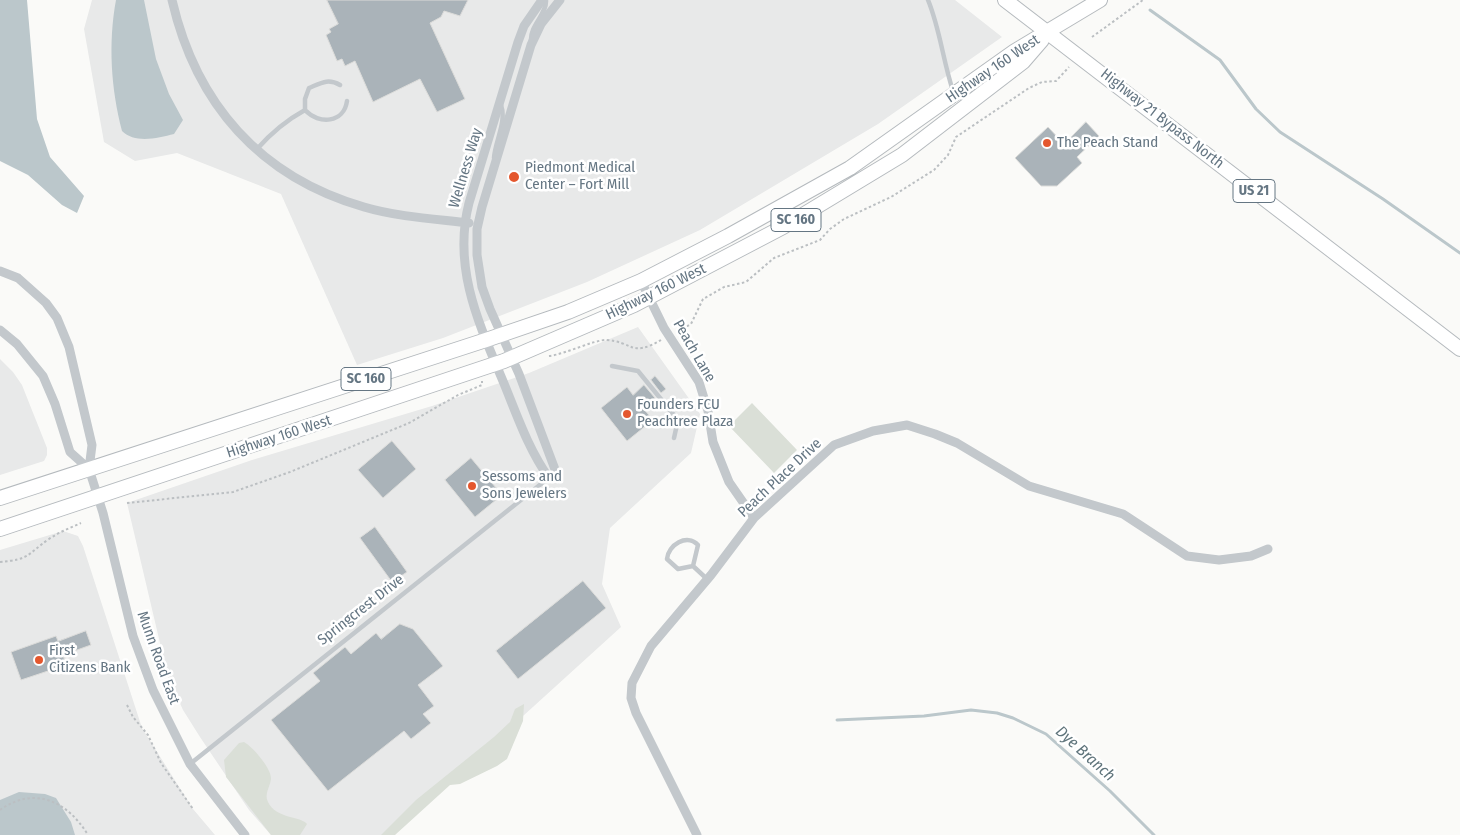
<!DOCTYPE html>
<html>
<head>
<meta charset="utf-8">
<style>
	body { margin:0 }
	canvas { display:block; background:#fafaf8 }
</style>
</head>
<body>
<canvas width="1460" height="835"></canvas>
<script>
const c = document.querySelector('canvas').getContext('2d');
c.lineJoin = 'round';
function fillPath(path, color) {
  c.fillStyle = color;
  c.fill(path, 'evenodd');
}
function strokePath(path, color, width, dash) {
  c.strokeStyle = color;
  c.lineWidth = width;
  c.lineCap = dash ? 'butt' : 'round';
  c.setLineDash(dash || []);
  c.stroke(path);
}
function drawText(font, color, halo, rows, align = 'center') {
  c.font = font + ' "Fira Sans Condensed",sans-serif';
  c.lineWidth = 5;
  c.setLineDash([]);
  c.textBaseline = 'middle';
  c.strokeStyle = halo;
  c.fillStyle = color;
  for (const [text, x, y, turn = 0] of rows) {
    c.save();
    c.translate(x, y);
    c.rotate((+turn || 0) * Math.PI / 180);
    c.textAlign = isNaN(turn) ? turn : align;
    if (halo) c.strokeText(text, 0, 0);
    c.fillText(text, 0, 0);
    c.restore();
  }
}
const built = new Path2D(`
	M92,0H955L1002,37L878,124L700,230L587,282L443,338L357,365L281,194L177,153L135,161L104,142L84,29Z
	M638,327L700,414L691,453L610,528L602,584L621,627L392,835H271L249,810L200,737L183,710L168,677L127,503L252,460L432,406L529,373Z
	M0,359L13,372L22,385L47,448V455L44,461L0,475Z
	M63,531L78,536L83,546L142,728L193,809L215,835H0V550Z`);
const green = new Path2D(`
	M752,403L797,450L774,473L729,426Z
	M524,704L523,721L507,759L497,766L460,784L450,785L395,835H381L416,800L494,737L510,722L515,709Z
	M244,742C253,747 272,769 271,779C270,787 264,794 268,802C276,819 301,816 307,824L300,835H271L226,777L224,760L239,743Z`);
const water = new Path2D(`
	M0,0H27L37,119L50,157L84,196L77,213L62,205L28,175L0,161Z
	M116,0H144L156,59L169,94L183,120L174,134C158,138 135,144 122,131C111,89 108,43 116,0Z
	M19,792L45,794L56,798L71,822L75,835H0V800Z`);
const stream = new Path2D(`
	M1150,10L1220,60L1256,109L1280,132L1383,199L1460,253
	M837,720L924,716L971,710L997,713L1013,718L1046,734L1110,791L1154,835`);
const building = new Path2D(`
	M327,0H468L460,16L444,11L441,17L430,23L465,99L437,112L420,79L373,102L355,61L345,66L342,59L337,61L326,35L331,32L329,29L338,24Z
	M1086,122L1099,136L1077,157L1082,163L1057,186H1041L1015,158L1048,127L1064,144Z
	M655,376L666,389L661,393L651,380Z
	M644,385L655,398L643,408L653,420L627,441L601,408L627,387L633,395Z
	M392,441L416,469L383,498L358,470Z
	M471,458L502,495L475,517L445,480Z
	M375,527L407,572L392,582L360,538Z
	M583,581L606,608L518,679L496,651Z
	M400,624L413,629L443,666L418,685L434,706L423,714L431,723L411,739L404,731L328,791L271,720L320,681L313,673L345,647L351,654L376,633L381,639Z
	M86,631L91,645L63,655L66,665L21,680L11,652L56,636L58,641Z`);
const path = new Path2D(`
	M1092,37L1143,0
	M678,331L691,324L703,299L724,287L746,282L774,258L820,240L830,229L844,219L891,197L934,170L948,155L956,137L1029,88L1042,82L1056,81L1069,67
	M549,356C566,354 593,340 606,340C632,341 631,358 661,340
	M127,503L233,492L290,472L409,423L458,395L482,385V381
	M0,562C31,559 26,555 49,539C59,532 70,528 81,523
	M127,705L133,717L148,735L161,763L193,809
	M0,810C35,785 68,802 88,835`);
const service = new Path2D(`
	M928,0C940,29 943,61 953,91
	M531,41C530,25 547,14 546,0
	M305,110V99L309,88C321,83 328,78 340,85
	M257,149C272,132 285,121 305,110C319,125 344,123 347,101
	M494,158C495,141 507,122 501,105
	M612,366L638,371L678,420L674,438
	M693,566L678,569L667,559C668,545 687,533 698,545L693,566L707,579
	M190,764L556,472`);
const minor = new Path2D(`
	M172,0C196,104 260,177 364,207C398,217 435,219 469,223
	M542,0L524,26L518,42L469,203C452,269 480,326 505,386C518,418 529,450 549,478
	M0,271L18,278L46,303L57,318L69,347L92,445L89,469L103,513L133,636L153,690L190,764L245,835
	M641,281L664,328L699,382L708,411L713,442L729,482L754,518
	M0,330L17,344L43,376L55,404L70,452L89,469
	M556,472L519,374L490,309L482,287L477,255V229L482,207L531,45L541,24L560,0
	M697,835L636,713L631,698L632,683L651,646L711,575L754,518L834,445L873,431L907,425L935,434L957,443L1029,486L1123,514L1187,556L1219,560L1251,556L1268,549`);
const primary = new Path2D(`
	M1005,0L1460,349
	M0,498L486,340L568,312L641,281L728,236L850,168L1015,51L1100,0
	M0,529L504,361L634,305L783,227L902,155L1023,62L1042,40`);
const markers = [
	[1047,143,5,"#e4572e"],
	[514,177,6,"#e4572e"],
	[627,414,5,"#e4572e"],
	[472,486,5,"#e4572e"],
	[39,660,5,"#e4572e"]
];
const shields = [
	[1254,191,42],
	[796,220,50],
	[366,379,50]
];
const shieldNames = [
	["US 21",1254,191],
	["SC 160",796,220],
	["SC 160",366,379]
];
const streetNames = [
	["Highway 160 West",993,69,-34],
	["Highway 21 Bypass North",1162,119,38],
	["Wellness Way",466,168,-73],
	["Highway 160 West",656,292,-26],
	["Peach Lane",694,351,60],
	["Highway 160 West",279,437,-18],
	["Peach Place Drive",780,478,-43],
	["Springcrest Drive",361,610,-38],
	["Munn Road East",158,658,70]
];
const poiNames = [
	["The Peach Stand",1057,143],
	["Piedmont Medical",525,168],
	["Center – Fort Mill",525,185],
	["Founders FCU",637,405],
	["Peachtree Plaza",637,422],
	["Sessoms and",482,477],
	["Sons Jewelers",482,494],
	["First",49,651],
	["Citizens Bank",49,668]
];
const waterNames = [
	["Dye Branch",1085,754,42]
];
fillPath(built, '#e8e9e9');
fillPath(green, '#dadfd7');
fillPath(water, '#bbc7cb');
strokePath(stream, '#bbc7cb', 3);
fillPath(building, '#aab3b9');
strokePath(building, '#dcdcda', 1);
strokePath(primary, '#b5babe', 16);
strokePath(path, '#bbbfc2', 2, [2.5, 2.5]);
strokePath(service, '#c3c8cc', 4.5);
strokePath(minor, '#c3c8cc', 9);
strokePath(primary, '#fff', 14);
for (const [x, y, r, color] of markers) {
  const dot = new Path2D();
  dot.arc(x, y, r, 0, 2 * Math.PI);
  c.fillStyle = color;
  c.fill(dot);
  strokePath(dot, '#fff', 2);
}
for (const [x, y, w] of shields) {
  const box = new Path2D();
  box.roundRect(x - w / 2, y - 11.5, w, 23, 4);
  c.fillStyle = '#fff';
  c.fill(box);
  strokePath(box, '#657683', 1);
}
drawText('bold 14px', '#657683', null, shieldNames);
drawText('15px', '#657683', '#fff', streetNames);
drawText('15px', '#657683', '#fff', poiNames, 'left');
drawText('italic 16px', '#60757c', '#fff', waterNames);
</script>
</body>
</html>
